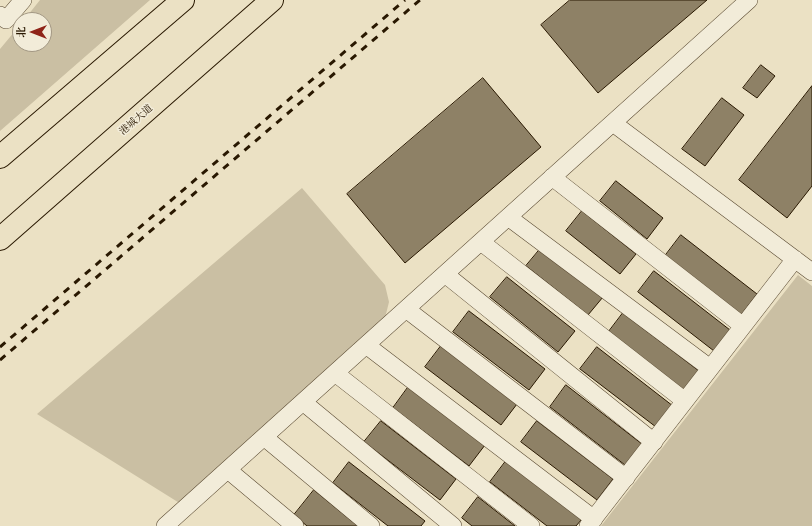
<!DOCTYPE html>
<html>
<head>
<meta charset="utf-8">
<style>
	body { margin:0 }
	#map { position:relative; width:812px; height:526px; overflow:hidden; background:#ebe1c4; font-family:"Libre Caslon Text","Noto Serif SC",serif }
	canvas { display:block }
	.north { position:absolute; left:12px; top:12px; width:40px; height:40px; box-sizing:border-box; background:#f2ecd9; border:1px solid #a29783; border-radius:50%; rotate:270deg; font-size:11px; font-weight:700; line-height:16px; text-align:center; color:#291801 }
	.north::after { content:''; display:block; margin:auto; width:14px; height:18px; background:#8f2418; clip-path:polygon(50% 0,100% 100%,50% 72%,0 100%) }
</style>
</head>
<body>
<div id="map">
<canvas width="812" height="526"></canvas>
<div class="north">北</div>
</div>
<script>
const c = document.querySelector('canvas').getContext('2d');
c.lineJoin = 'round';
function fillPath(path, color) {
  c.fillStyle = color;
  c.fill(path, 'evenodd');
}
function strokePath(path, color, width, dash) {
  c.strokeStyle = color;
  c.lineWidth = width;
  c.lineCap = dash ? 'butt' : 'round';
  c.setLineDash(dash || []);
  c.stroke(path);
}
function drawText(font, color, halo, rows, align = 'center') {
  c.font = font + ' "Libre Caslon Text","Noto Serif SC",serif';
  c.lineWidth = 3;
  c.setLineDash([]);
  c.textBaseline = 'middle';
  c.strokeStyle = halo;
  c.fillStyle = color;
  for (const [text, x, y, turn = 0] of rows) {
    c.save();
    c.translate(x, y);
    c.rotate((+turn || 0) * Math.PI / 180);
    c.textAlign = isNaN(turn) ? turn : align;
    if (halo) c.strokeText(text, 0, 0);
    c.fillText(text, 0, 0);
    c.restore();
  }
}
const green = new Path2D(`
	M40,0H150L0,131V49L20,25V44H44V20H24Z
	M302,188L385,285L389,302L385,318L181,504L37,414Z
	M798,275L812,286V526H601Z`);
const building = new Path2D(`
	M570,0H707L598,93L541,25Z
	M761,65L775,76L757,98L743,88Z
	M483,78L541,147L405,263L347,194Z
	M812,86V186L787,218L739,180Z
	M722,98L744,115L705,166L682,149Z
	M616,181L663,218L647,239L600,201Z
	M582,211L636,254L620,274L566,231Z
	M681,235L757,294L741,315L665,256Z
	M541,248L603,297L588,315L526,266Z
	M654,271L730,330L714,351L638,292Z
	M507,277L575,331L558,352L490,297Z
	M469,311L545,369L529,390L453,332Z
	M623,313L699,371L683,392L607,334Z
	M441,346L517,404L501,425L425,367Z
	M597,347L673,406L656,427L580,369Z
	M566,385L642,444L625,465L550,407Z
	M409,386L485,445L469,466L393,408Z
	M381,421L456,479L440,500L364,442Z
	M537,421L613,479L597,500L521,442Z
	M506,461L582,519L576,526H547L490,482Z
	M349,462L425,521L421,526H388L333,483Z
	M314,490L358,526H307L294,515Z
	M478,497L515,526H472L462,518Z`);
const minor = new Path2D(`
	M0,15L6,20L23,0
	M613,123L812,272
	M552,177L743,326
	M508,217L710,368
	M481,242L685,401
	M445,274L654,442
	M406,309L626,478
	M366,345L594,519
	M335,373L531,526
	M303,402L453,526
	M264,437L371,526
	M228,470L295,526
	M165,526L749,0
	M588,526L795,259`);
const major = new Path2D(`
	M0,157L183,0
	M0,239L272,0`);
const rail = new Path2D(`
	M0,347L405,0
	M0,360L420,0`);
const streetNames = [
	["港城大道",136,120,-41]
];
fillPath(green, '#cabfa3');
fillPath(building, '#8e8166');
strokePath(building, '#291801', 1);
strokePath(minor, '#5a4a32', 18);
strokePath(major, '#291801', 24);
strokePath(minor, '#f2ecd9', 17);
strokePath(major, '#ebe1c4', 22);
strokePath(rail, '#291801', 3, [7, 7]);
drawText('10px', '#291801', '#f2ecd9', streetNames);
</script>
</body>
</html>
